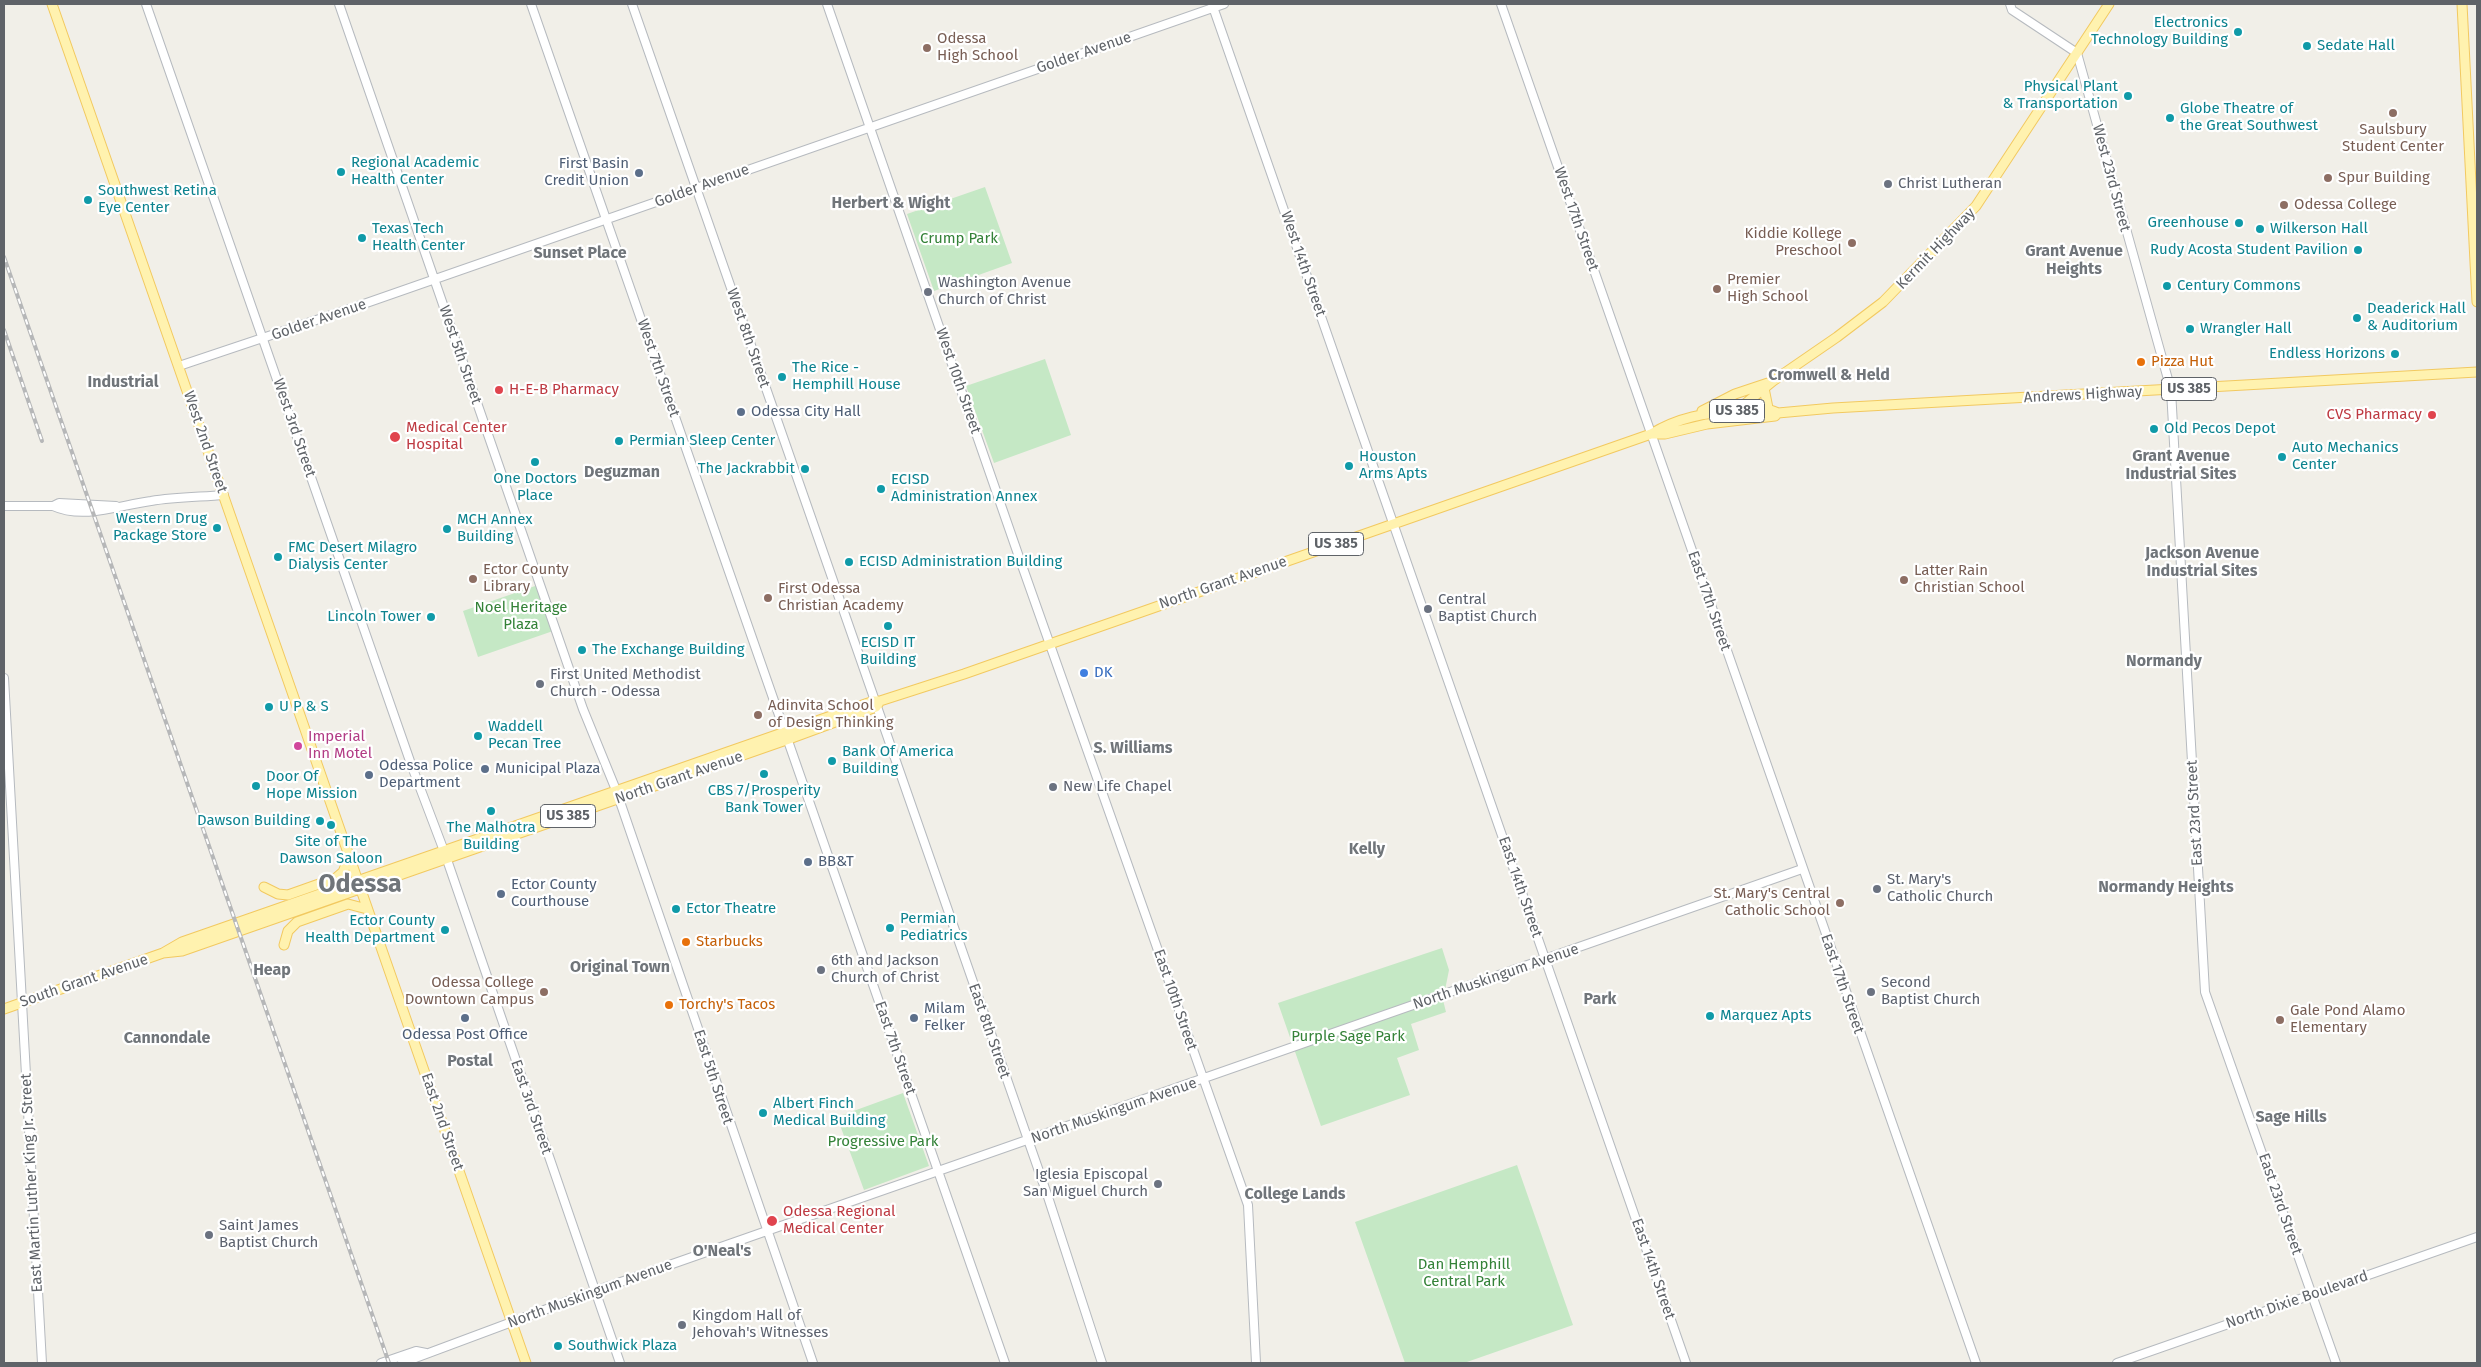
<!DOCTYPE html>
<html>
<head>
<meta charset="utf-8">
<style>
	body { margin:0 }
	#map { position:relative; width:2481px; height:1367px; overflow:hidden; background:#f1efe8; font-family:"Fira Sans",sans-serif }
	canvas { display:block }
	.frame { position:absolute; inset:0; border:5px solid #5f6368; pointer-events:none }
</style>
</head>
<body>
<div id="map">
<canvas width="2481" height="1367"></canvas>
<div class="frame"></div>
</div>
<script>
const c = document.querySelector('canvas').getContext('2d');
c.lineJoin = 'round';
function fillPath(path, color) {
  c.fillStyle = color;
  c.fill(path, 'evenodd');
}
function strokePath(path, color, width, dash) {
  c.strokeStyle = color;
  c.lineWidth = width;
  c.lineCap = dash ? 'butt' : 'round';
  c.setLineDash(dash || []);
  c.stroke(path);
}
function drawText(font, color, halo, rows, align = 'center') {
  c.font = font + ' "Fira Sans",sans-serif';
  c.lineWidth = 4.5;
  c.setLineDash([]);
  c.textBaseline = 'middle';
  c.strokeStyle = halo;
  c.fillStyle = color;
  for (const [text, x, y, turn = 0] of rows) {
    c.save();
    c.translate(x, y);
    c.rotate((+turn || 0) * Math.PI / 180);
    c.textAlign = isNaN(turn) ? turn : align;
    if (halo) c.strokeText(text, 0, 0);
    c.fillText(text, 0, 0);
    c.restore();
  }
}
const green = new Path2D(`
	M985,187L1012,263L934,291L907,214Z
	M1045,359L1071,435L994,463L966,386Z
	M538,585L553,631L478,657L463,611Z
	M1442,948L1449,970L1443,1000L1446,1012L1411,1024L1419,1050L1397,1058L1410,1095L1321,1126L1278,1003Z
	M903,1093L929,1166L864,1190L837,1117Z
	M1517,1165L1573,1325L1464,1363H1405L1355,1222Z`);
const secondary = new Path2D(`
	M146,4L411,764L444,851L620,1363
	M339,4L583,709L616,790L813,1363
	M531,4L1005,1363
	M632,4L1048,1197L1102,1363
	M827,4L1019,557L1248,1205L1256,1363
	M1212,4L1686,1363
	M1501,4L1976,1363
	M2010,4L2012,10L2077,53L2171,390L2205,992L2336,1363
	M179,366L355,307L1224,4
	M4,506H53C84,520 120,505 151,501C175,497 200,497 224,495
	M53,506L59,503L116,506
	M4,678L42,1363
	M381,1363L416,1351L426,1353
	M402,1363L595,1291L1802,869
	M2117,1363L2477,1237`);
const primary = new Path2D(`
	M52,4L526,1363
	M2462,4L2477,302
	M1764,388L1768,408
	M1702,411L1735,394L1768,383
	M1735,412L1773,381L1837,337L1883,302L1976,206L2109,4
	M1651,434H1665L1707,424L1775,416L1778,413L1833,408L2477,372
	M264,887L278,894L288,895L336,878L343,872L349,857
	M284,945L288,931L297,922L348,904L367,909
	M163,953L182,942L874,701H880L964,674L1651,434C1679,417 1705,413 1737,411C1752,410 1764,406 1778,413
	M4,1009L163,953L182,951L789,739L876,707L880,701`);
const rail = new Path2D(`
	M4,257L389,1363
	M4,330L42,441`);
const markers = [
	[2238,32,5,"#0f9aa8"],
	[2307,46,5,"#0f9aa8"],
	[927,48,5,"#8d6e63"],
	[2128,96,5,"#0f9aa8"],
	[2393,113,5,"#8d6e63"],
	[2170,118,5,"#0f9aa8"],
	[341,172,5,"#0f9aa8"],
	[639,173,5,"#5c6f8a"],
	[2328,178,5,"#8d6e63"],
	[1888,184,5,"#6b7280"],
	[88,200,5,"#0f9aa8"],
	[2284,205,5,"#8d6e63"],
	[2239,223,5,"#0f9aa8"],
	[2260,229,5,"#0f9aa8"],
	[362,238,5,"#0f9aa8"],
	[1852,243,5,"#8d6e63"],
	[2358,250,5,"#0f9aa8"],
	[2167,286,5,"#0f9aa8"],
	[1717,289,5,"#8d6e63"],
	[928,292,5,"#6b7280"],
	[2357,318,5,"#0f9aa8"],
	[2190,329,5,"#0f9aa8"],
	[2395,354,5,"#0f9aa8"],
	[2141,362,5,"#e8710a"],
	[782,377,5,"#0f9aa8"],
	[499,390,5,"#e0444e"],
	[741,412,5,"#5c6f8a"],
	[2432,415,5,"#e0444e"],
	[2154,429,5,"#0f9aa8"],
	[395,437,6,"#e0444e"],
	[619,441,5,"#0f9aa8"],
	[2282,457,5,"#0f9aa8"],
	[535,462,5,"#0f9aa8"],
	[1349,466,5,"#0f9aa8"],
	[805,469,5,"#0f9aa8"],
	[881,489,5,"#0f9aa8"],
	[217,528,5,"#0f9aa8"],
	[447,529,5,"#0f9aa8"],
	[278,557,5,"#0f9aa8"],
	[849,562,5,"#0f9aa8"],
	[473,579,5,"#8d6e63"],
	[1904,580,5,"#8d6e63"],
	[768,598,5,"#8d6e63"],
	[1428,609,5,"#6b7280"],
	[431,617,5,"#0f9aa8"],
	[888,626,5,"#0f9aa8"],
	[582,650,5,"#0f9aa8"],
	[1084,673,5,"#3f7fe0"],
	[540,684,5,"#6b7280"],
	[269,707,5,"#0f9aa8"],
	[758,715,5,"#8d6e63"],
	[478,736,5,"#0f9aa8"],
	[298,746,5,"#d1479c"],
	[832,761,5,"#0f9aa8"],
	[485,769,5,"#5c6f8a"],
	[764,774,5,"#0f9aa8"],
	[369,775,5,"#5c6f8a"],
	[256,786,5,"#0f9aa8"],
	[1053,787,5,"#6b7280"],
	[491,811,5,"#0f9aa8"],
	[320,821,5,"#0f9aa8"],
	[331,825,5,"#0f9aa8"],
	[808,862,5,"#5c6f8a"],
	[1877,889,5,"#6b7280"],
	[501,894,5,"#5c6f8a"],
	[1840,903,5,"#8d6e63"],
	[676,909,5,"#0f9aa8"],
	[890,928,5,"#0f9aa8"],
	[445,930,5,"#0f9aa8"],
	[686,942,5,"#e8710a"],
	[821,970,5,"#6b7280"],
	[544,992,5,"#8d6e63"],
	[1871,992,5,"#6b7280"],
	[669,1005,5,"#e8710a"],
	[1710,1016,5,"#0f9aa8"],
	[465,1018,5,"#5c6f8a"],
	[914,1018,5,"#5c6f8a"],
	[2280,1020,5,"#8d6e63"],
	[763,1113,5,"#0f9aa8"],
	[1158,1184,5,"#6b7280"],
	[772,1221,6,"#e0444e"],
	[209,1235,5,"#6b7280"],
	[682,1325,5,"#6b7280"],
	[558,1346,5,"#0f9aa8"]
];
const shields = [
	[2189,389,55],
	[1737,411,55],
	[1336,544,55],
	[568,816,55]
];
const shieldNames = [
	["US 385",2189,389],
	["US 385",1737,411],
	["US 385",1336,544],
	["US 385",568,816]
];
const cultureNames = [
	["Electronics",2228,23,"right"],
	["Technology Building",2228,40,"right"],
	["Sedate Hall",2317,46],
	["Physical Plant",2118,87,"right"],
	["& Transportation",2118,104,"right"],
	["Globe Theatre of",2180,109],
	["the Great Southwest",2180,126],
	["Regional Academic",351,163],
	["Health Center",351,180],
	["Southwest Retina",98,191],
	["Eye Center",98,208],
	["Greenhouse",2229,223,"right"],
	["Texas Tech",372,229],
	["Health Center",372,246],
	["Wilkerson Hall",2270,229],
	["Rudy Acosta Student Pavilion",2348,250,"right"],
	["Century Commons",2177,286],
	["Deaderick Hall",2367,309],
	["& Auditorium",2367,326],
	["Wrangler Hall",2200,329],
	["Endless Horizons",2385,354,"right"],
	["The Rice -",792,368],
	["Hemphill House",792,385],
	["Old Pecos Depot",2164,429],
	["Permian Sleep Center",629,441],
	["Auto Mechanics",2292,448],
	["Center",2292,465],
	["Houston",1359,457],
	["Arms Apts",1359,474],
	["The Jackrabbit",795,469,"right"],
	["One Doctors",535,479,"center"],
	["Place",535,496,"center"],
	["ECISD",891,480],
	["Administration Annex",891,497],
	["Western Drug",207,519,"right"],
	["Package Store",207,536,"right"],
	["MCH Annex",457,520],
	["Building",457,537],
	["FMC Desert Milagro",288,548],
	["Dialysis Center",288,565],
	["ECISD Administration Building",859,562],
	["Lincoln Tower",421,617,"right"],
	["ECISD IT",888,643,"center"],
	["Building",888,660,"center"],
	["The Exchange Building",592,650],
	["U P & S",279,707],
	["Waddell",488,727],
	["Pecan Tree",488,744],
	["Bank Of America",842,752],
	["Building",842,769],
	["Door Of",266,777],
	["Hope Mission",266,794],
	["CBS 7/Prosperity",764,791,"center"],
	["Bank Tower",764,808,"center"],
	["Dawson Building",310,821,"right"],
	["The Malhotra",491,828,"center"],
	["Building",491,845,"center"],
	["Site of The",331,842,"center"],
	["Dawson Saloon",331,859,"center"],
	["Ector Theatre",686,909],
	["Permian",900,919],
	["Pediatrics",900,936],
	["Ector County",435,921,"right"],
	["Health Department",435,938,"right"],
	["Marquez Apts",1720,1016],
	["Albert Finch",773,1104],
	["Medical Building",773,1121],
	["Southwick Plaza",568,1346]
];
const educationNames = [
	["Odessa",937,39],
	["High School",937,56],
	["Saulsbury",2393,130,"center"],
	["Student Center",2393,147,"center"],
	["Spur Building",2338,178],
	["Odessa College",2294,205],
	["Kiddie Kollege",1842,234,"right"],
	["Preschool",1842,251,"right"],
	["Premier",1727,280],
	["High School",1727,297],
	["Ector County",483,570],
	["Library",483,587],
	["Latter Rain",1914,571],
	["Christian School",1914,588],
	["First Odessa",778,589],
	["Christian Academy",778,606],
	["Adinvita School",768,706],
	["of Design Thinking",768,723],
	["St. Mary's Central",1830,894,"right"],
	["Catholic School",1830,911,"right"],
	["Odessa College",534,983,"right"],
	["Downtown Campus",534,1000,"right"],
	["Gale Pond Alamo",2290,1011],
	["Elementary",2290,1028]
];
const streetNames = [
	["Golder Avenue",1084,53,-19],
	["West 23rd Street",2111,178,75],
	["Golder Avenue",702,186,-20],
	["West 17th Street",1576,219,71],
	["Kermit Highway",1936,249,-46],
	["West 14th Street",1303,264,71],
	["Golder Avenue",319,320,-19],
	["West 8th Street",748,338,71],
	["West 5th Street",460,355,71],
	["West 7th Street",658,368,71],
	["West 10th Street",958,381,71],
	["Andrews Highway",2083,395,-3],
	["West 3rd Street",294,428,71],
	["West 2nd Street",205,442,71],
	["North Grant Avenue",1223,583,-19],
	["East 17th Street",1709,601,71],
	["North Grant Avenue",679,778,-19],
	["East 23rd Street",2195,813,-93],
	["East 14th Street",1520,887,71],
	["North Muskingum Avenue",1496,977,-19],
	["South Grant Avenue",84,981,-19],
	["East 17th Street",1842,984,71],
	["East 10th Street",1175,1000,71],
	["East 8th Street",989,1031,71],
	["East 7th Street",895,1048,71],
	["East 5th Street",713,1077,72],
	["East 3rd Street",531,1107,71],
	["North Muskingum Avenue",1114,1111,-19],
	["East 2nd Street",442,1122,71],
	["East Martin Luther King Jr. Street",32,1183,-93],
	["East 23rd Street",2280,1204,71],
	["East 14th Street",1653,1269,71],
	["North Muskingum Avenue",590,1294,-20],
	["North Dixie Boulevard",2297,1300,-19]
];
const serviceNames = [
	["First Basin",629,164,"right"],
	["Credit Union",629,181,"right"],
	["Odessa City Hall",751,412],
	["Odessa Police",379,766],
	["Department",379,783],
	["Municipal Plaza",495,769],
	["BB&T",818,862],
	["Ector County",511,885],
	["Courthouse",511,902],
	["Milam",924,1009],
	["Felker",924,1026],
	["Odessa Post Office",465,1035,"center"]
];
const worshipNames = [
	["Christ Lutheran",1898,184],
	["Washington Avenue",938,283],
	["Church of Christ",938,300],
	["Central",1438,600],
	["Baptist Church",1438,617],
	["First United Methodist",550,675],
	["Church - Odessa",550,692],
	["New Life Chapel",1063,787],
	["St. Mary's",1887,880],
	["Catholic Church",1887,897],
	["6th and Jackson",831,961],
	["Church of Christ",831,978],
	["Second",1881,983],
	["Baptist Church",1881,1000],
	["Iglesia Episcopal",1148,1175,"right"],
	["San Miguel Church",1148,1192,"right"],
	["Saint James",219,1226],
	["Baptist Church",219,1243],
	["Kingdom Hall of",692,1316],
	["Jehovah's Witnesses",692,1333]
];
const parkNames = [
	["Crump Park",959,239],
	["Noel Heritage",521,608],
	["Plaza",521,625],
	["Purple Sage Park",1348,1037],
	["Progressive Park",883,1142],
	["Dan Hemphill",1464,1265],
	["Central Park",1464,1282]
];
const foodNames = [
	["Pizza Hut",2151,362],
	["Starbucks",696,942],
	["Torchy's Tacos",679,1005]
];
const healthNames = [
	["H-E-B Pharmacy",509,390],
	["CVS Pharmacy",2422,415,"right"],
	["Medical Center",406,428],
	["Hospital",406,445],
	["Odessa Regional",783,1212],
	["Medical Center",783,1229]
];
const shopNames = [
	["DK",1094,673]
];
const hotelNames = [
	["Imperial",308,737],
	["Inn Motel",308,754]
];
const neighbourhoodNames = [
	["Herbert & Wight",891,204],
	["Grant Avenue",2074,252],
	["Heights",2074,270],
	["Sunset Place",580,254],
	["Cromwell & Held",1829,376],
	["Industrial",123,383],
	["Grant Avenue",2181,457],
	["Industrial Sites",2181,475],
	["Deguzman",622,473],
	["Jackson Avenue",2202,554],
	["Industrial Sites",2202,572],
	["Normandy",2164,662],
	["S. Williams",1133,749],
	["Kelly",1367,850],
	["Normandy Heights",2166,888],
	["Original Town",620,968],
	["Heap",272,971],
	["Park",1600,1000],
	["Cannondale",167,1039],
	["Postal",470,1062],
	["Sage Hills",2291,1118],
	["College Lands",1295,1195],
	["O'Neal's",722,1252]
];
const townNames = [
	["Odessa",360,885]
];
fillPath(green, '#c5e8c5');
strokePath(secondary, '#b6babf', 10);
strokePath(primary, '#f2c960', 11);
strokePath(secondary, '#fff', 8);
strokePath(primary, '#fff2af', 9);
strokePath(rail, '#b6b7b8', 4);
strokePath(rail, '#fff', 2, [5.5]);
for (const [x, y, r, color] of markers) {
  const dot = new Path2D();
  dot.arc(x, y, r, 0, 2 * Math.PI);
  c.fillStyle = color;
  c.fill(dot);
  strokePath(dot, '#fff', 2);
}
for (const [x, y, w] of shields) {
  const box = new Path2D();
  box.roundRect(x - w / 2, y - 11.5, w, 23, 4);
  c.fillStyle = '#fff';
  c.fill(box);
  strokePath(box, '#5f6368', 1);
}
drawText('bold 14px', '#5f6368', null, shieldNames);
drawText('15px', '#0d838f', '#fff', cultureNames, 'left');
drawText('15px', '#785e54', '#fff', educationNames, 'left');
drawText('15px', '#5f6368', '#fff', streetNames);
drawText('15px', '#4e5e75', '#fff', serviceNames, 'left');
drawText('15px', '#5b616d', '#fff', worshipNames, 'left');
drawText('15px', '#348238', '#fff', parkNames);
drawText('15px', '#c56008', '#fff', foodNames, 'left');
drawText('15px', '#be3a42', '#fff', healthNames, 'left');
drawText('15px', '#366cbe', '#fff', shopNames, 'left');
drawText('15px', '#b23c85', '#fff', hotelNames, 'left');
drawText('bold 16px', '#70757a', '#fff', neighbourhoodNames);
drawText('bold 25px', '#70757a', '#fff', townNames);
</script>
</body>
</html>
